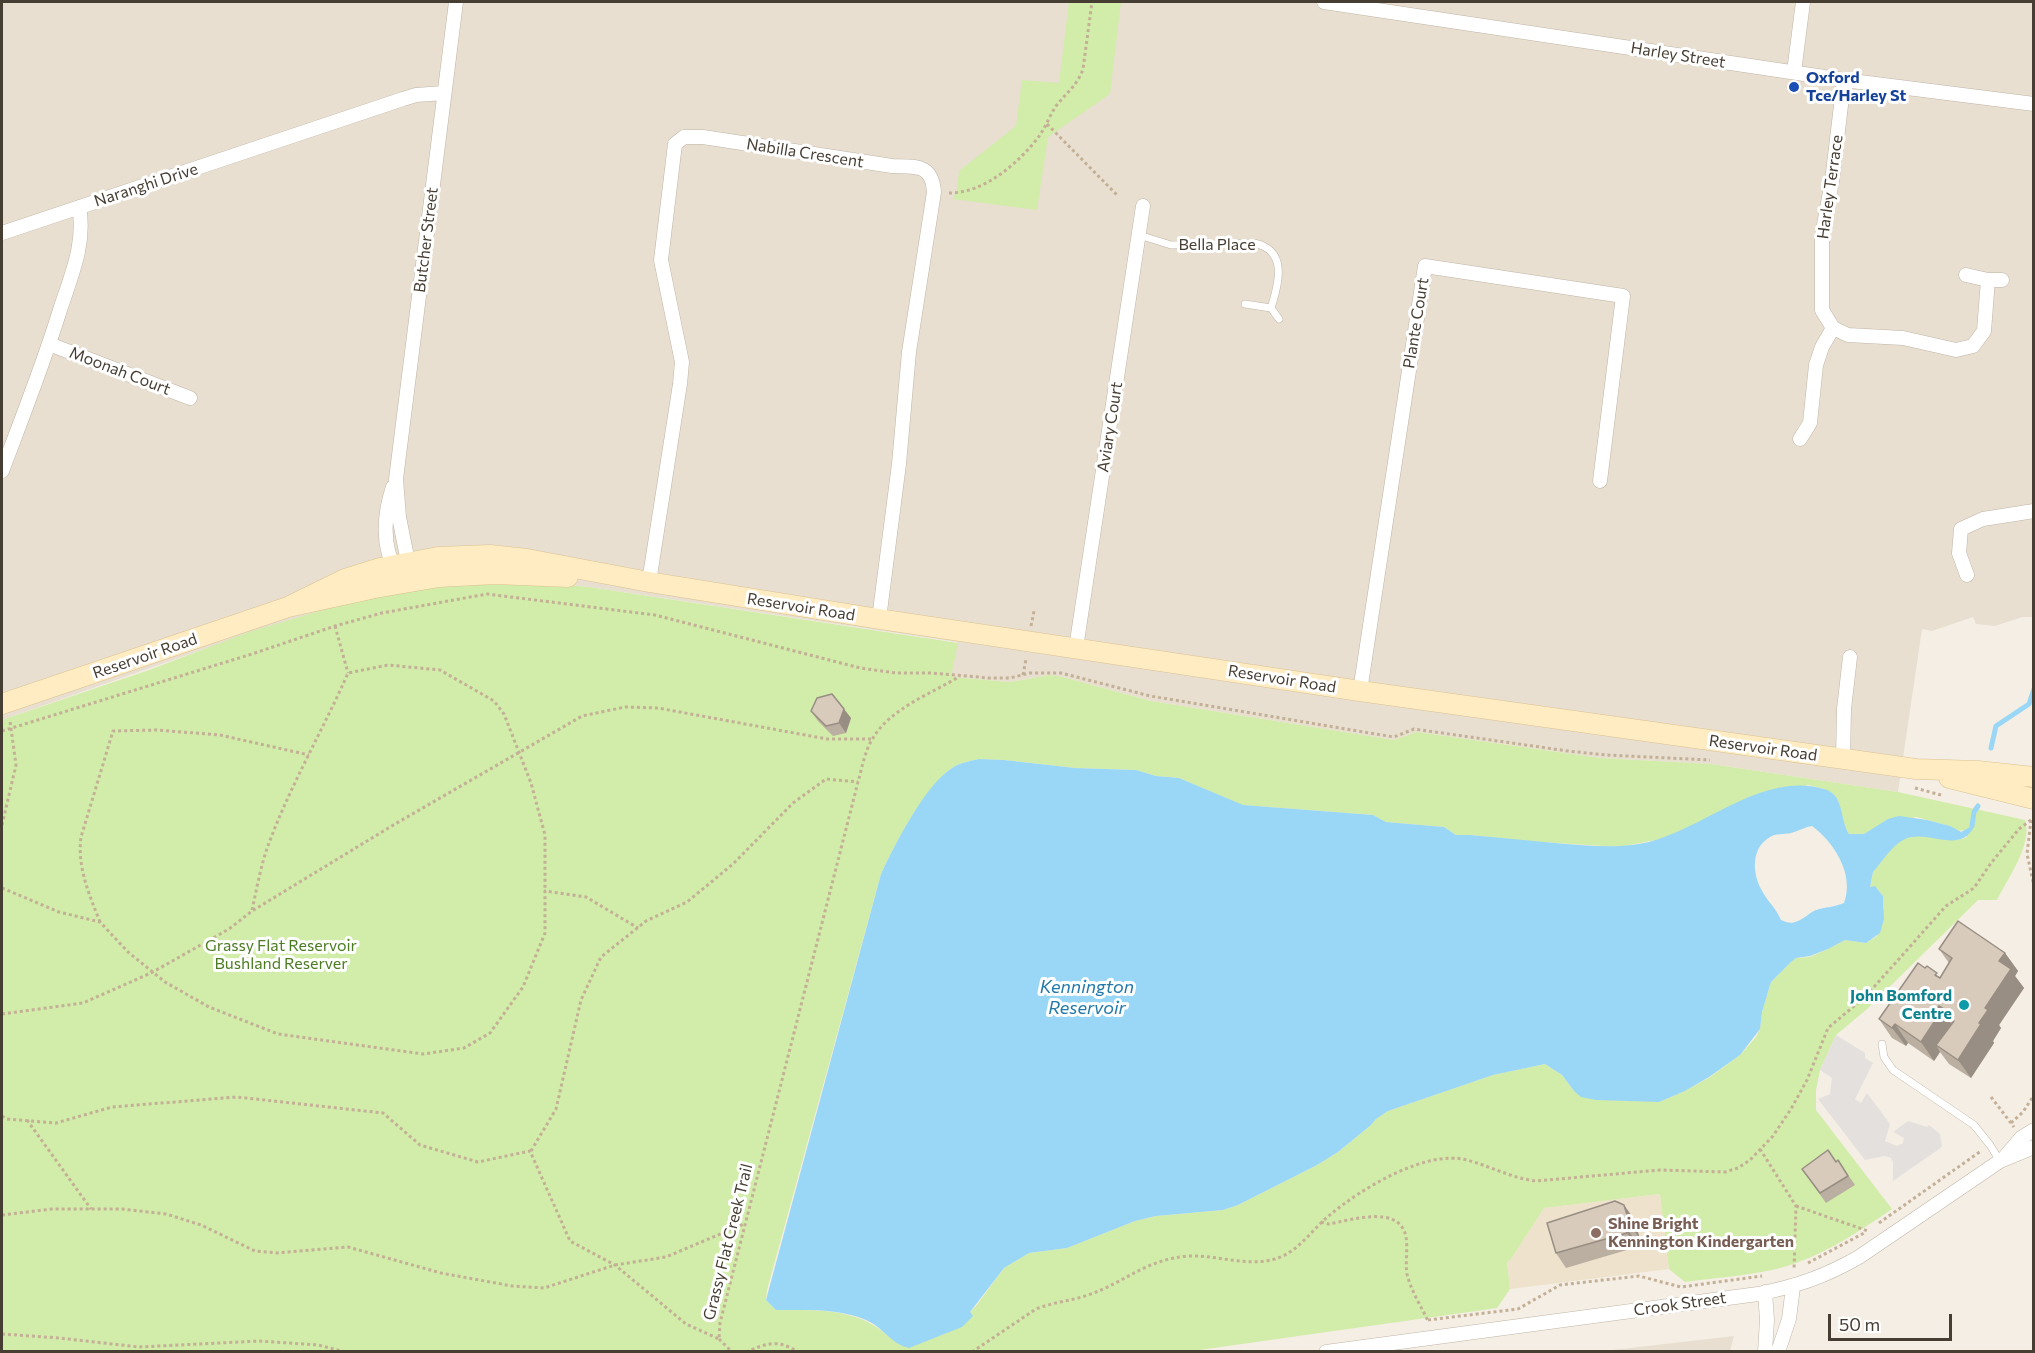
<!DOCTYPE html>
<html>
<head>
<meta charset="utf-8">
<style>
	body { margin:0 }
	#map { position:relative; width:2035px; height:1353px; overflow:hidden; background:#f4eee4; font-family:Commissioner,sans-serif }
	canvas { display:block }
	.frame { position:absolute; inset:0; border:3px solid #463d33; pointer-events:none }
	.scale { position:absolute; left:1828px; top:1314px; width:124px; height:27px; box-sizing:border-box; border:3px solid #463d33; border-top:0; padding-left:8px; font-size:18px; line-height:21px; white-space:nowrap; color:#463d33; -webkit-text-stroke:4px #fff; paint-order:stroke }
</style>
</head>
<body>
<div id="map">
<canvas width="2035" height="1353"></canvas>
<div class="frame"></div>
<div class="scale">50 m</div>
</div>
<script>
const c = document.querySelector('canvas').getContext('2d');
c.lineJoin = 'round';
function fillPath(path, color) {
  c.fillStyle = color;
  c.fill(path, 'evenodd');
}
function strokePath(path, color, width, dash) {
  c.strokeStyle = color;
  c.lineWidth = width;
  c.lineCap = dash ? 'butt' : 'round';
  c.setLineDash(dash || []);
  c.stroke(path);
}
function drawText(font, color, halo, rows, align = 'center') {
  c.font = font + ' Commissioner,sans-serif';
  c.lineWidth = 6;
  c.setLineDash([]);
  c.textBaseline = 'middle';
  c.strokeStyle = halo;
  c.fillStyle = color;
  for (const [text, x, y, turn = 0] of rows) {
    c.save();
    c.translate(x, y);
    c.rotate((+turn || 0) * Math.PI / 180);
    c.textAlign = isNaN(turn) ? turn : align;
    if (halo) c.strokeText(text, 0, 0);
    c.fillText(text, 0, 0);
    c.restore();
  }
}
const residential = new Path2D(`
	M2,2H2033V617H2022L1995,626L1976,624L1973,617L1932,631L1922,629L1898,792L1711,764L1600,758L1417,732L1394,740L1151,701L1063,677L1050,675L1010,682L950,677L957,642L589,587L518,580L210,647L2,720Z
	M1734,1336L1730,1351H1604Z`);
const education = new Path2D(`
	M1660,1194L1669,1269L1510,1289L1507,1261L1511,1259L1544,1208Z`);
const green = new Path2D(`
	M1069,2H1121L1110,94L1048,137L1037,210L953,199L957,189L959,171L1016,126L1022,80L1059,83Z
	M518,580L589,587L958,643L951,677L1010,682L1050,675L1063,677L1151,701L1394,740L1417,732L1600,758L1711,764L1898,792L2025,820C2033,844 2008,878 1997,900H1978L1867,1009L1836,1035L1820,1070L1816,1090V1110L1892,1209C1855,1234 1817,1260 1772,1270C1744,1276 1714,1278 1685,1282L1669,1269L1660,1194L1544,1208L1511,1259L1507,1262L1510,1289L1497,1308L1192,1351H2V720L149,670L249,632L353,601L408,587ZM979,759L1004,760L1075,768L1136,770L1156,776L1179,778L1242,805L1373,815L1386,822L1444,827L1456,835H1470L1525,841L1619,847L1661,839L1808,785C1852,795 1832,804 1849,834H1864L1875,828L1916,817L1950,826L1956,831L1965,830L1967,837C1948,846 1926,831 1906,838C1892,843 1882,862 1873,872L1870,888H1877L1883,896L1884,908L1877,936L1866,943L1845,940L1828,949L1810,957L1796,958L1791,962L1771,982L1762,1012L1760,1029L1756,1037L1740,1055L1710,1077L1685,1091L1659,1102L1574,1091L1562,1075L1545,1064L1493,1075L1388,1111L1376,1119L1371,1125L1338,1152L1317,1165L1238,1205L1223,1210L1156,1216L1135,1221L1067,1248L1029,1253L1004,1268L976,1306L947,1333L930,1339L889,1337C858,1307 816,1310 776,1310L766,1300L767,1290L881,874C895,844 925,786 952,768C959,763 970,761 979,759Z`);
const parking = new Path2D(`
	M1836,1035L1865,1053V1058L1873,1063L1855,1099L1861,1103L1867,1093L1890,1124L1885,1141L1897,1146L1903,1143L1904,1138L1893,1132L1908,1121L1927,1127L1929,1125L1940,1134L1942,1147L1893,1181V1162L1891,1158L1885,1156L1865,1160L1818,1099L1830,1094L1832,1078L1820,1070Z`);
const water = new Path2D(`
	M979,759L1004,760L1075,768L1136,770L1156,776L1179,778L1243,805L1373,815L1386,822L1444,827L1456,835H1470C1502,838 1534,841 1566,844C1590,846 1614,848 1639,844C1700,834 1759,770 1824,789C1845,795 1839,818 1849,834H1864L1888,819L1899,816L1927,820L1950,826L1961,832L1972,826L1974,827C1959,855 1928,829 1905,839C1892,845 1882,862 1873,872L1870,887L1875,886L1883,896L1884,919L1880,933L1866,943L1845,940L1828,949L1810,956L1796,958L1791,962L1771,982L1762,1012L1760,1029L1740,1055L1709,1077L1685,1091L1659,1102L1596,1100L1581,1097L1574,1091L1562,1075L1545,1064L1493,1075L1388,1111L1376,1119L1371,1125L1338,1152L1317,1165L1238,1205L1223,1210L1156,1216L1135,1221L1067,1248L1029,1253L1004,1268L970,1312L973,1316L962,1327L909,1348C891,1344 883,1327 866,1320C839,1308 806,1310 776,1310L766,1300L881,874C895,844 925,785 952,768C959,763 970,761 979,759ZM1812,826C1834,842 1855,875 1844,903C1835,907 1825,907 1816,910C1809,913 1803,920 1795,922C1790,924 1786,922 1781,920C1776,908 1767,901 1761,889C1752,872 1751,846 1772,836C1778,833 1787,835 1794,832C1801,830 1805,827 1812,826Z`);
const stream = new Path2D(`
	M1991,748L1996,726L2029,704L2034,689
	M1972,826L1974,812L1978,806`);
const path = new Path2D(`
	M1047,124L1118,196
	M949,193C985,193 1020,162 1040,135C1046,126 1050,115 1056,106C1066,93 1077,86 1083,69L1092,2
	M335,626L348,673
	M1031,626L1034,611
	M1023,675L1026,659
	M2,731L252,654L335,626L382,613L487,594L655,615L860,668L896,673H931L989,678H1010L1030,673H1061L1150,696L1394,737L1414,729L1568,751L1606,755L1710,760
	M1915,788L1941,795
	M2031,820L2027,854L2034,886
	M2,825L16,765L10,721
	M2,888L59,912L100,922L128,952L165,982L209,1007L278,1034L423,1054L464,1048L490,1033L523,987L545,933V891L586,897L638,928
	M252,910C257,888 261,864 269,843C291,784 323,730 348,673L388,665L440,670L494,701L504,714L531,783L545,835V891
	M100,922C89,894 77,867 81,837L113,731L157,730L220,735L309,755
	M2,1014L83,1003L151,973L229,929L252,911L395,824L582,716L625,707L658,708L827,739H871
	M1991,1097L2014,1127
	M2,1116L7,1119L56,1123L112,1107L237,1097L383,1113L420,1145L478,1162L530,1151L570,1241L615,1265L686,1324L719,1339L720,1323L858,782C862,768 865,750 873,738C891,708 931,694 960,676
	M27,1120L91,1209
	M2011,1123L2023,1112L2034,1095
	M1760,1149L1796,1206L1794,1270
	M531,1151L556,1109L581,1000L601,957L646,921L687,902L733,864L793,803L826,779L858,782
	M1796,1206L1868,1231
	M2,1215L52,1209H122L166,1214L201,1225L255,1251L277,1253L348,1247L441,1273L512,1286L544,1288L615,1265L666,1257L744,1224
	M1321,1222L1329,1224C1351,1220 1400,1204 1406,1237C1408,1249 1405,1262 1407,1274C1411,1291 1421,1306 1428,1321
	M1879,1223L1981,1151
	M1808,1263L1866,1232
	M1428,1320L1518,1309L1560,1285L1639,1276L1681,1287L1762,1276
	M2,1334L59,1338L139,1347L259,1341L318,1345L346,1352
	M719,1339L732,1352
	M746,1352C768,1343 777,1339 798,1352
	M972,1352L1036,1309C1053,1302 1071,1301 1088,1295C1126,1282 1146,1259 1189,1256C1218,1255 1246,1267 1275,1259C1299,1252 1312,1229 1331,1214C1361,1189 1426,1149 1467,1160C1490,1166 1511,1178 1536,1181L1660,1170L1725,1172L1738,1168L1750,1160L1773,1136L1791,1109L1807,1080L1828,1028L1866,996L1946,906L1974,888L1991,863L2019,829L2031,820`);
const lane = new Path2D(`
	M1139,235L1171,245L1254,243C1288,250 1279,283 1271,308
	M1245,304L1271,308L1279,319
	M1882,1044L1884,1057L1893,1070L1974,1125L1990,1145L2000,1161`);
const street = new Path2D(`
	M1324,2L1844,80L2034,104
	M1794,72L1803,2
	M1844,80L1832,181L1822,236V310L1833,328L1848,335L1903,338L1956,350L1973,346L1984,331L1988,280
	M2,233L403,99L416,95L444,93
	M1966,275L1988,280H2002
	M49,344L190,398
	M1800,439L1810,423L1816,365L1822,347L1833,328
	M2,471C22,418 43,365 60,310C71,276 86,243 79,207
	M393,487C384,514 381,547 397,572
	M406,570L408,562L399,517L396,479L456,2
	M1967,575L1959,553L1961,529L1983,519L2034,511
	M649,582L680,384L682,362L661,260L675,144L684,137H703L892,166C915,167 932,163 934,192L909,352L899,464L879,619
	M1076,648L1143,206
	M1360,691L1425,266L1623,296L1600,481
	M1843,759L1844,709L1850,657
	M2004,1158L2021,1138L2034,1130
	M1326,1352L1758,1294C1797,1286 1824,1277 1859,1257L2000,1161L2034,1147
	M1765,1352L1767,1320L1765,1292
	M1778,1352L1789,1319L1793,1287`);
const secondary = new Path2D(`
	M288,607L345,579L380,568L438,557L490,555L527,559L649,582L879,619L1360,691L1916,769L1978,771L2034,777
	M2,704L288,607L375,588L439,577L495,574L568,577
	M1949,778L2034,799`);
const wall = new Path2D(`
	M811,711L851,718L846,733L833,736L818,721Z
	M1939,949L2005,953L2018,971L2015,976L2024,988L1999,1025L2001,1028L1993,1041L1994,1043L1971,1078L1949,1064L1940,1052L1934,1061L1908,1043L1906,1046L1892,1038L1879,1019L1940,977L1949,963Z
	M1838,1160L1855,1185L1826,1203L1802,1169L1836,1162Z
	M1634,1219L1640,1239L1635,1240L1637,1247L1566,1268L1556,1253Z`);
const shadedWall = new Path2D(`
	M844,709L851,718L846,733L839,723Z
	M2005,953L2018,971L2015,976L2024,988L1999,1025L2001,1028L1993,1041L1994,1043L1971,1078L1958,1060L1979,1023L1985,1008L1999,961Z
	M1939,1006L1952,1025L1936,1045L1940,1052L1934,1061L1921,1042L1932,1017Z
	M1895,1024L1908,1043L1906,1046L1892,1028Z
	M1624,1205L1634,1219L1640,1239L1630,1225Z
	M1625,1226L1635,1240L1637,1247L1627,1233Z`);
const building = new Path2D(`
	M832,694L844,709L839,723L826,726L811,711L817,698Z
	M1958,921L2005,953L1999,961L2011,969L1985,1008L1988,1010L1979,1023L1981,1024L1958,1060L1936,1045L1954,1021L1948,1017L1950,1013L1939,1006L1932,1017L1936,1019L1921,1042L1895,1024L1892,1028L1879,1019L1918,963L1925,968L1927,966L1937,973L1935,975L1940,978L1952,958L1939,949Z
	M1828,1150L1836,1162L1838,1160L1848,1176L1820,1193L1802,1169Z
	M1615,1201L1624,1205L1630,1225L1625,1226L1627,1233L1556,1253L1547,1223Z
	M1830,1351H1865V1352H1830Z`);
const markers = [
	[1794,87,6,"#1a4fb4"],
	[1964,1005,6,"#0f9aa8"],
	[1596,1233,6,"#8d6e63"]
];
const streetNames = [
	["Harley Street",1678,55,9],
	["Nabilla Crescent",805,153,9],
	["Naranghi Drive",146,185,-18],
	["Harley Terrace",1830,187,-82],
	["Butcher Street",426,240,-83],
	["Bella Place",1217,245],
	["Plante Court",1416,323,-81],
	["Moonah Court",120,371,21],
	["Aviary Court",1110,427,-81],
	["Reservoir Road",801,607,9],
	["Reservoir Road",145,656,-19],
	["Reservoir Road",1282,679,9],
	["Reservoir Road",1763,748,8],
	["Grassy Flat Creek Trail",728,1242,-76],
	["Crook Street",1680,1304,-8]
];
const transitNames = [
	["Oxford",1806,78],
	["Tce/Harley St",1806,96]
];
const parkNames = [
	["Grassy Flat Reservoir",281,946],
	["Bushland Reserver",281,964]
];
const cultureNames = [
	["John Bomford",1952,996],
	["Centre",1952,1014]
];
const educationNames = [
	["Shine Bright",1608,1224],
	["Kennington Kindergarten",1608,1242]
];
const waterNames = [
	["Kennington",1087,987],
	["Reservoir",1087,1008]
];
fillPath(residential, '#e8dfd1');
fillPath(education, '#eee2cc');
fillPath(green, '#d2eca9');
fillPath(parking, '#e4e0dd');
fillPath(water, '#9ad7f6');
strokePath(stream, '#9ad7f6', 5);
strokePath(lane, '#c0b5a6', 8);
strokePath(street, '#c0b5a6', 15);
strokePath(secondary, '#dbc291', 21);
strokePath(path, '#c3b096', 3, [3, 3]);
strokePath(lane, '#fff', 7);
strokePath(street, '#fff', 14);
strokePath(secondary, '#ffecc2', 20);
fillPath(wall, '#bbafa1');
fillPath(shadedWall, '#988e83');
fillPath(building, '#d9cbbb');
strokePath(building, '#988e83', 1.5);
for (const [x, y, r, color] of markers) {
  const dot = new Path2D();
  dot.arc(x, y, r, 0, 2 * Math.PI);
  c.fillStyle = color;
  c.fill(dot);
  strokePath(dot, '#fff', 2);
}
drawText('16px', '#463d33', '#fff', streetNames);
drawText('bold 16px', '#164399', '#fff', transitNames, 'left');
drawText('16px', '#4b7c22', '#fff', parkNames);
drawText('bold 16px', '#0d838f', '#fff', cultureNames, 'right');
drawText('bold 16px', '#785e54', '#fff', educationNames, 'left');
drawText('italic 18px', '#2279aa', '#fff', waterNames);
</script>
</body>
</html>
